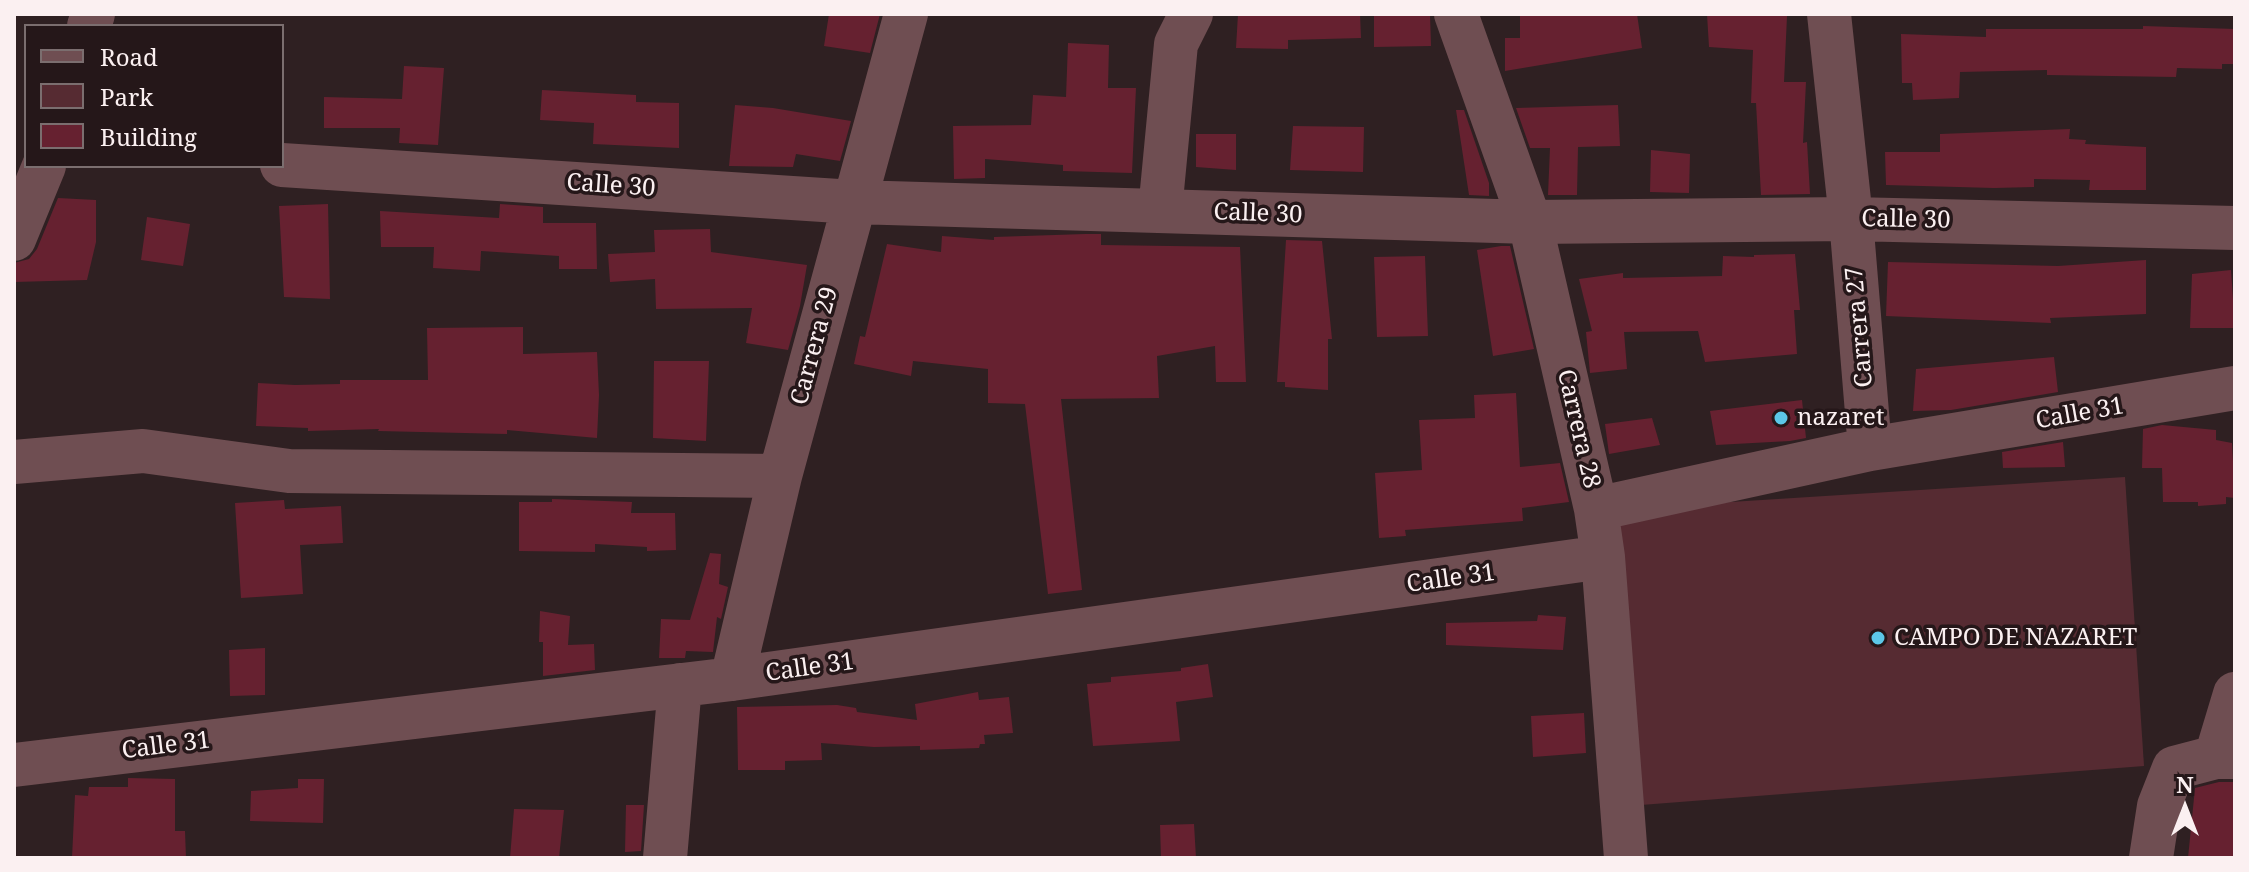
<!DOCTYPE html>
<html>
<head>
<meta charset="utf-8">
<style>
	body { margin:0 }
	#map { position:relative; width:2249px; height:872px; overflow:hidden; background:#2f2022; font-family:"Noto Serif",serif }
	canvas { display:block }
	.frame { position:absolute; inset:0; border:16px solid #fbf0f1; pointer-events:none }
	.legend { position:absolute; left:24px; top:24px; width:260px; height:144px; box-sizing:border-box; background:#251719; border:2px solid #7b6e6f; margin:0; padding:10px 14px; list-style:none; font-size:24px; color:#fbf0f1 }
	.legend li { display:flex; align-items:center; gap:16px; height:40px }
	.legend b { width:40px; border:2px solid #7b6e6f }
	.north { position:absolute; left:2145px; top:768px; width:80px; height:80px; -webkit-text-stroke:6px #251719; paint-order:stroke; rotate:0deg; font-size:22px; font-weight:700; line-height:32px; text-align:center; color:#fbf0f1 }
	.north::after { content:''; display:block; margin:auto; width:28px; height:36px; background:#fbf0f1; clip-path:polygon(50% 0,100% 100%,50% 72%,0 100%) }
</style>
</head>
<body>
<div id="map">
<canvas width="2249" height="872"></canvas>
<div class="frame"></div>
<ul class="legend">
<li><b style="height:10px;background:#6f4e52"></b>Road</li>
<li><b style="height:22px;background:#562b32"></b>Park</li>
<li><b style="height:22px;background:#662130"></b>Building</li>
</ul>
<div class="north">N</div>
</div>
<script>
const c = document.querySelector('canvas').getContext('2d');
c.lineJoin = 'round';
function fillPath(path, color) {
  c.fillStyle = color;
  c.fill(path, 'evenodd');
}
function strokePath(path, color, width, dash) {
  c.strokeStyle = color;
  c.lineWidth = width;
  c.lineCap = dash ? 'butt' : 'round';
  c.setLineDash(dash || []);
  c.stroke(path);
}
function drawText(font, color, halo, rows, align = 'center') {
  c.font = font + ' "Noto Serif",serif';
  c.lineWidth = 7;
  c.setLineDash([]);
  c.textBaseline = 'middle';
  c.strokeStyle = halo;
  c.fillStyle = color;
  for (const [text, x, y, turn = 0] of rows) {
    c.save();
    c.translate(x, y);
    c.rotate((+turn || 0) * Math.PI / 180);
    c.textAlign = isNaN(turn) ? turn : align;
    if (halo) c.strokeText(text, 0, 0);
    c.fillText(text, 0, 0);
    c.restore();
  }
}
const green = new Path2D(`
	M2125,477L2144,766L1641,805L1604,510Z`);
const building = new Path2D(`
	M829,14H880L870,53L824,46Z
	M1238,14H1360L1361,38L1288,40V49L1236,48Z
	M1374,14H1430L1431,46L1374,47Z
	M1520,14H1637L1642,48L1505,71V38H1520Z
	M1707,14L1787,16L1784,82H1806L1803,143L1807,142L1810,194L1761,195L1756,103H1751L1753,50L1709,47Z
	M2143,26L2235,29V64H2222V69L2177,68L2176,77L2047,75V70L1960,72L1959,98L1913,100L1912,83H1902L1901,34L1986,37V29H2143Z
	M1068,43L1109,45L1108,88H1136L1132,173L1063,171V165L985,159V178L954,179L953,126L1031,125L1033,95L1066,97Z
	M404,66L444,68L438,145L399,143L400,128H324V97L402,99Z
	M542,90L636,95V102L679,103V148L593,144L594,123L540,120Z
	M735,105L773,108L851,121L840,161L796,154L793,167L729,166Z
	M1618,105L1620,146L1578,147L1577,195H1548L1550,148H1530L1516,108Z
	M1456,110H1464L1489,183V196L1469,195Z
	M1293,126L1364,127L1363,172L1290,170Z
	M2070,129L2069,139L2086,140L2085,144L2146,147V190H2089L2090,180L2034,179V187L1994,188L1886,185L1885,152H1940V134Z
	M1196,134H1236V170L1196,167Z
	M1651,150L1690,154L1689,193L1650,192Z
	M58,198L96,200V242L87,280L14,282V263L29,259L37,249Z
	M328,204L330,299L284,297L279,206Z
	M500,204L543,207V223H596L597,269H559V256L481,251L480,271L433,268L434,247H381L380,211L499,218Z
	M147,217L190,224L183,266L141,260Z
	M710,229L711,252L807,265L800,306L788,350L746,343L752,308L656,309L655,279L610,282L608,254L655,252L654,230Z
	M1085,234H1101V245L1240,247L1246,382H1216L1215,346L1157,356L1159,398L1061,399L1082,590L1048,594L1025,404L988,403V369L913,361L911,376L854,364L860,336L865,337L887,244L941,252L942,236L994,240V237Z
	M1286,240L1322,241L1332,339H1328V390L1285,387V382H1277Z
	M1501,246H1510L1534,349L1493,356L1477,250Z
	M1795,254L1800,310H1794L1797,354L1705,362L1698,331L1624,332L1627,369L1590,373L1586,332L1592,331L1579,279L1623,273V278L1722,276L1723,256L1754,257V255Z
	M1425,256L1428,336L1377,337L1374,257Z
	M2146,260V314L2050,318L2051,323L1886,316L1888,262L2058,266Z
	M2231,270L2235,328H2190L2192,274Z
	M523,327V354L597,352L599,395L597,438L507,430V434L378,431L379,429L308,431V428L256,426L258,383L295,385L340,384V380H428L427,328Z
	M2054,357L2058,392L1951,410L1913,411L1916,369Z
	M654,361H709L706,441L653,438Z
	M1516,393L1520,467L1560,463L1569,502L1522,508L1523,521L1405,530L1406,536L1379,538L1375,473L1422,470L1419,420L1475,418L1474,395Z
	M1802,400L1806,438L1790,441L1716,445L1710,411Z
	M1652,418L1660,445L1609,454L1605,424Z
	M2162,425L2216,430V440L2232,443L2235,498L2226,497V504L2198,506V502H2163L2162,468H2142L2143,429Z
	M2063,442L2065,467L2003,468L2002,452Z
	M552,499L632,502L631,513H675L676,550L647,551V547L595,544V552L519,551V502H552Z
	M284,500L285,509L341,506L343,543L300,545L303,594L241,598L235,503Z
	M710,553L721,554L719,584L728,587L721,619L717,617L713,652L686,651L685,658H659L661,619L690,620Z
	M540,611L570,616L568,645L594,644L595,670L543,676V642H539Z
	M1538,615L1566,617L1563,650L1446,645V623L1537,621Z
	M265,648V695L230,696L229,650Z
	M1208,664L1213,697L1176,702L1180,741L1093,746L1087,684L1111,682V677L1181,671V668Z
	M978,692L979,700L1009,697L1013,733L984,735L985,744H980L979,748L920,750V746L874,747L821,743L822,760L785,761V770H738L737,707L837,705L856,708L857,712L917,720L915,704Z
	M1584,713L1586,753L1533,757L1531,716Z
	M128,778L175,779V831H185L186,858H72L75,795L88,796L89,787H128Z
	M298,779H324L323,823L250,821L251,791L298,788Z
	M2219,782H2235V858H2188L2195,788Z
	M626,805H644L641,851L625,852Z
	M514,809L564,810L559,858H510Z
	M1194,824L1196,858H1161L1160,825Z`);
const minor = new Path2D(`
	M1456,14L1530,222L1596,509L1603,557L1626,858
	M1829,14L1851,219L1870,449
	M89,26L93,14
	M282,165L854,202L1530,222L1851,219L2235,228
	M1160,211L1176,44L1191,14
	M14,239L44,166
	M14,462L143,451L289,471L780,476
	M1596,509L1870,449L2235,388
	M732,679L780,476L906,14
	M2216,757L2235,694
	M14,765L732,679L1603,557
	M665,858L680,685
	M2151,858L2159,806L2174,768L2216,757H2235`);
const markers = [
	[1781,418,8,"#5cc7e8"],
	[1878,638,8,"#5cc7e8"]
];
const streetNames = [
	["Calle 30",611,186,4],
	["Calle 30",1258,214,2],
	["Calle 30",1906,220,1],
	["Carrera 27",1860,327,-95],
	["Carrera 29",815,346,-75],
	["Calle 31",2080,414,-10],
	["Carrera 28",1578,429,77],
	["Calle 31",1451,579,-8],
	["Calle 31",810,668,-8],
	["Calle 31",166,746,-7]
];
const poiNames = [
	["nazaret",1797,418],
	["CAMPO DE NAZARET",1894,638]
];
fillPath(green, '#562b32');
fillPath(building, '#662130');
strokePath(minor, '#6f4e52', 44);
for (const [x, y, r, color] of markers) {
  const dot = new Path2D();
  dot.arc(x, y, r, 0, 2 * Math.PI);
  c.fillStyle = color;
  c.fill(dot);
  strokePath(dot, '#251719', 3);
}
drawText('24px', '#fbf0f1', '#251719', streetNames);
drawText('24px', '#fbf0f1', '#251719', poiNames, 'left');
</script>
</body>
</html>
